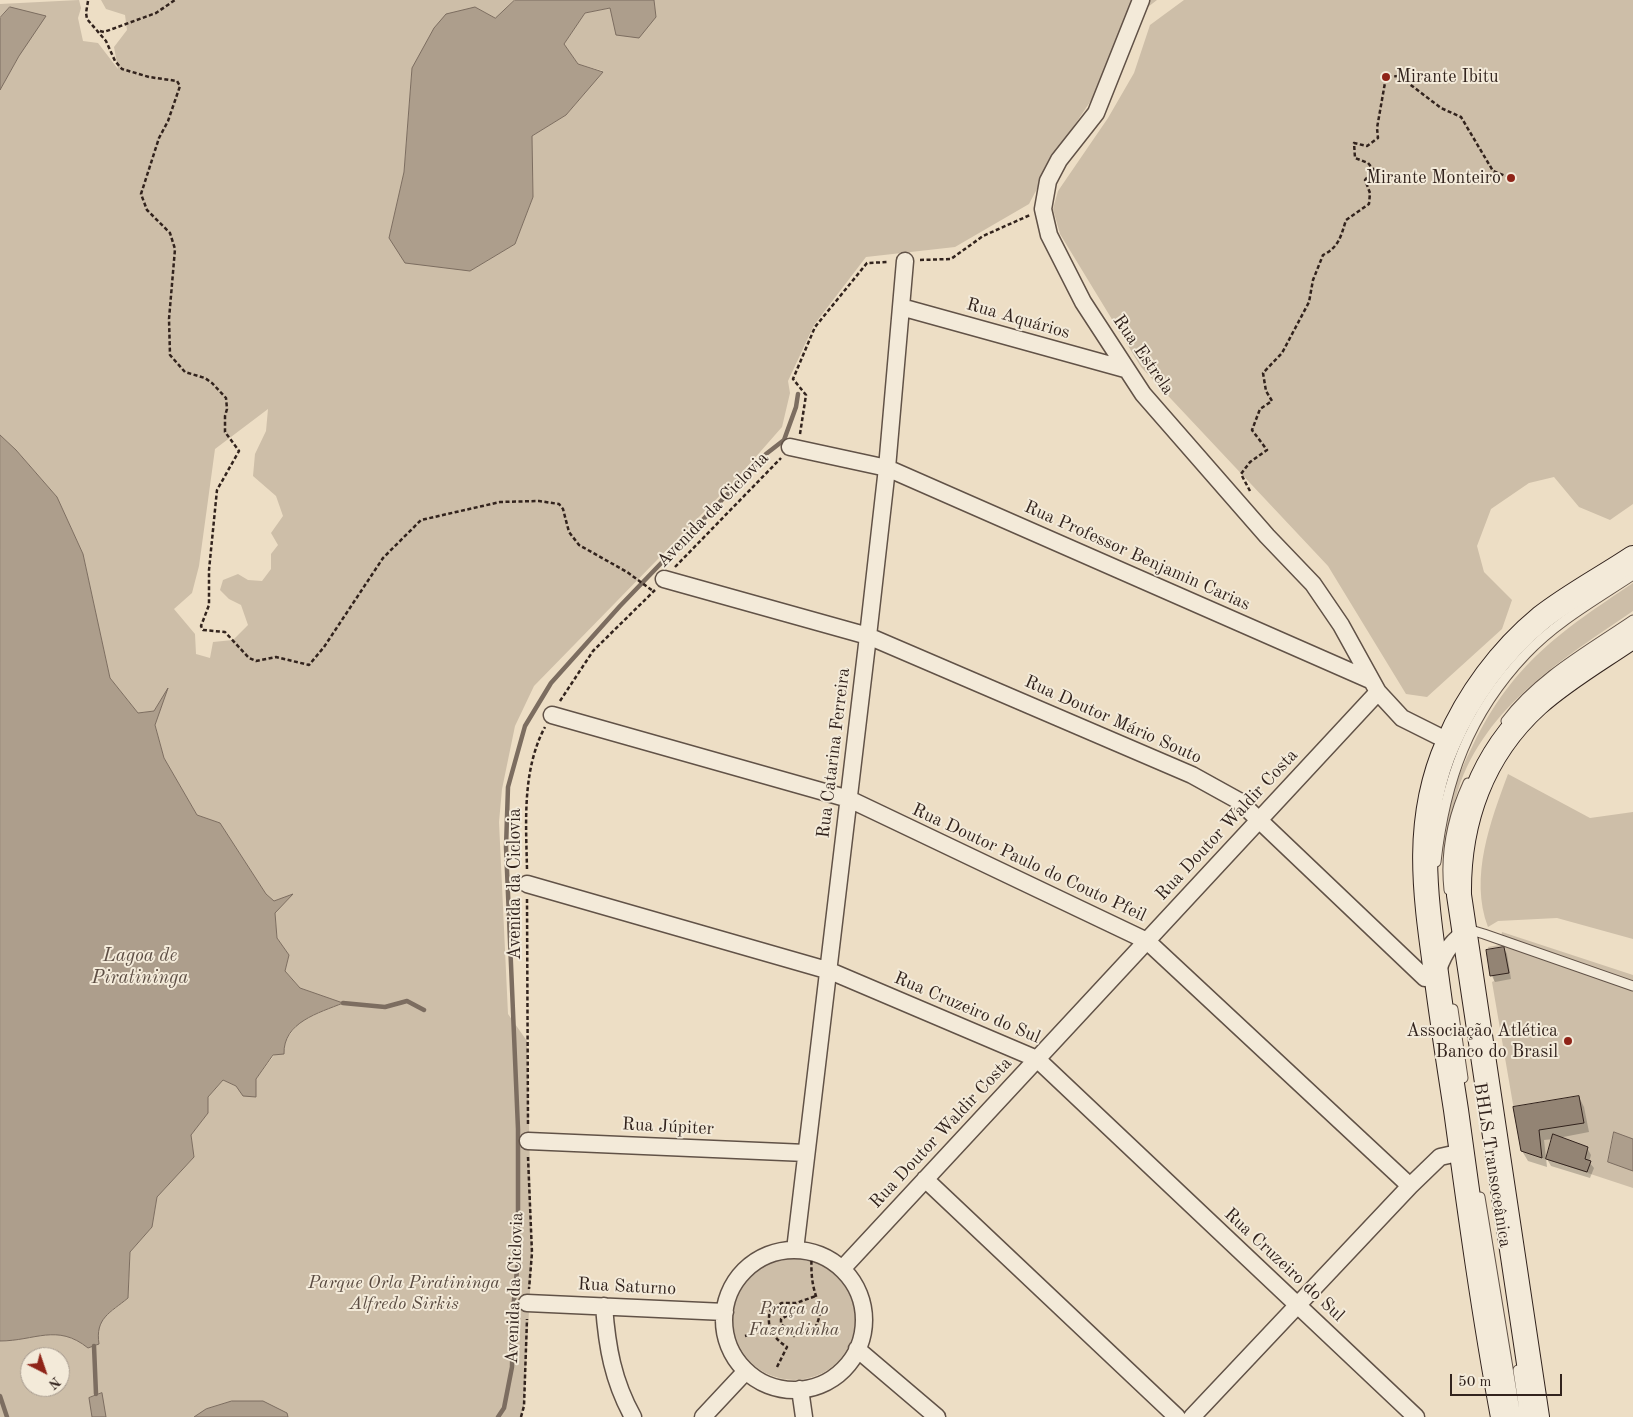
<!DOCTYPE html>
<html>
<head>
<meta charset="utf-8">
<style>
	body { margin:0 }
	#map { position:relative; width:1633px; height:1417px; overflow:hidden; background:#eddec5; font-family:"Old Standard TT",serif }
	canvas { display:block }
	.north { position:absolute; left:20px; top:1347px; width:50px; height:50px; box-sizing:border-box; background:#f3ead9; border:1px solid #a69a8e; border-radius:50%; rotate:139deg; font-size:14px; font-weight:700; line-height:20px; text-align:center; color:#32231d }
	.north::after { content:''; display:block; margin:auto; width:18px; height:22px; background:#8f2418; clip-path:polygon(50% 0,100% 100%,50% 72%,0 100%) }
	.scale { position:absolute; left:1450px; top:1374px; width:112px; height:22px; box-sizing:border-box; border:2px solid #32231d; border-top:0; padding-left:6px; font-size:15px; line-height:18px; white-space:nowrap; color:#32231d; -webkit-text-stroke:4px #f3ead9; paint-order:stroke }
</style>
</head>
<body>
<div id="map">
<canvas width="1633" height="1417"></canvas>
<div class="north">N</div>
<div class="scale">50 m</div>
</div>
<script>
const c = document.querySelector('canvas').getContext('2d');
c.lineJoin = 'round';
function fillPath(path, color) {
  c.fillStyle = color;
  c.fill(path, 'evenodd');
}
function strokePath(path, color, width, dash) {
  c.strokeStyle = color;
  c.lineWidth = width;
  c.lineCap = dash ? 'butt' : 'round';
  c.setLineDash(dash || []);
  c.stroke(path);
}
function drawText(font, color, halo, rows, align = 'center') {
  c.font = font + ' "Old Standard TT",serif';
  c.lineWidth = 4;
  c.setLineDash([]);
  c.textBaseline = 'middle';
  c.strokeStyle = halo;
  c.fillStyle = color;
  for (const [text, x, y, turn = 0] of rows) {
    c.save();
    c.translate(x, y);
    c.rotate((+turn || 0) * Math.PI / 180);
    c.textAlign = isNaN(turn) ? turn : align;
    if (halo) c.strokeText(text, 0, 0);
    c.fillText(text, 0, 0);
    c.restore();
  }
}
const green = new Path2D(`
	M79,0L81,8L78,18L83,41L98,43L118,69L114,47L127,30L125,15L106,9L101,0H515L495,18L475,7L412,68L404,172L389,238L470,271L515,244L533,197L532,136L566,115L603,71L578,64L564,44L585,13L610,8L656,17L654,0H1157L1135,17L1119,59L1057,151L1029,204L955,247L866,257L814,325L788,381L790,393L782,427L739,476L534,686L515,726L502,789L499,822L508,1014L527,1041L532,1253L524,1406L521,1417H0V1341C34,1341 57,1323 88,1348L102,1319L128,1298L130,1252L152,1227L157,1197L194,1157L191,1135L208,1113V1097L223,1080L236,1086L256,1079L300,1021L342,1003L300,988L285,971L289,955L277,938L275,912L292,895L274,901L266,894L220,823L197,815L164,758L155,724L167,691L154,711L138,713L110,678L83,554L57,497L16,450L0,435V90L19,56L10,7L0,18V4ZM268,409L266,431L255,454L253,476L276,496L283,516L271,533L278,545L271,554V569L262,581L248,580L238,574L223,580L220,590L229,599L241,605L248,625L233,640L213,642L210,658L196,654L195,634L174,609L192,593L199,566L215,449ZM30,1357H60V1387H30Z
	M1184,0H1633V504L1610,520L1579,507L1554,477L1529,483L1491,509L1477,546L1484,572L1512,600L1502,629L1427,697L1406,694L1328,566L1141,367L1060,234L1053,209L1058,191L1108,118L1134,73L1150,25Z
	M1633,583V611C1563,659 1486,705 1458,790C1451,812 1448,836 1443,858C1446,838 1447,817 1452,797C1456,780 1465,761 1473,745C1513,663 1560,632 1633,583Z
	M1508,774L1590,818L1633,812V939L1557,918L1498,921L1488,927C1469,877 1491,820 1508,774Z
	M1502,932L1633,975V1188L1521,1151L1492,982L1494,981L1488,947L1499,945Z
	M733 1319a61 61 0 1 1 122 0a61 61 0 1 1-122 0Z`);
const water = new Path2D(`
	M515,0H654L656,17L639,38L616,35L610,8L585,13L564,44L578,64L603,72L566,115L532,136L533,197L515,244L470,271L405,263L389,238L404,172L412,68L434,28L446,14L475,7L495,18Z
	M10,7L46,16L19,56L0,90V18Z
	M0,435L16,450L57,497L83,554L110,678L138,713L154,711L168,688L155,725L164,758L197,815L220,823L266,894L274,901L293,894L275,913L277,938L289,955L285,971L300,988L343,1003C319,1013 283,1022 284,1054L273,1055L256,1079V1097L243,1096L236,1086L223,1080L208,1097V1113L191,1135L194,1157L157,1197L152,1227L130,1252L128,1298C110,1313 95,1318 99,1344L88,1348C57,1323 35,1341 0,1341Z
	M1614,1132L1633,1139V1171L1608,1162Z
	M102,1393L106,1417H92L89,1398Z
	M232,1401H263L287,1413L288,1417H194L206,1409Z`);
const shadow = new Path2D(`
	M1504,948L1507,954L1511,979L1495,982L1492,976Z
	M1579,1097L1584,1107L1589,1132L1558,1138L1587,1148L1591,1155L1589,1162L1594,1168L1590,1178L1551,1166L1547,1159L1553,1139L1544,1140L1547,1167L1528,1161L1522,1151L1515,1108Z`);
const stream = new Path2D(`
	M343,1003L385,1007L407,1001L424,1010
	M94,1346L96,1394
	M0,1396L7,1417
	M498,1417L504,1408L512,1367L513,1310L518,1260V1129L506,847L508,787L525,726L551,683L620,606L766,454L784,440L796,407L798,394`);
const building = new Path2D(`
	M1504,947L1509,973L1490,976L1486,950Z
	M1579,1096L1584,1123L1539,1130L1542,1158L1521,1151L1513,1107Z
	M1553,1134L1588,1147L1585,1159L1591,1161L1587,1172L1546,1159Z`);
const path = new Path2D(`
	M88,1L86,13L87,19L106,41L115,61L122,69L149,77L177,81L180,86L168,121L159,138L141,194L147,210L170,233L175,249L169,319L170,355L185,372L205,378L212,383L226,398L227,409L225,416V432L239,451L217,490L209,570V605L201,626L203,630L225,632L249,658L256,661L276,657L309,665L324,647L383,558L421,520L500,502L539,501L559,504L563,509L569,532L579,545L627,572L653,591
	M100,31L104,32L156,13L175,0
	M920,260L951,259L983,236L1030,215
	M800,434L806,395L793,379L815,327L867,263L889,262
	M1250,491L1241,474L1250,462L1267,450L1252,430L1260,409L1272,401L1266,391L1263,373L1282,353L1309,302L1313,280L1323,255C1339,247 1341,236 1346,220L1369,204L1370,193L1365,180L1374,170L1368,163L1355,158L1354,143L1367,146L1378,138L1377,128L1386,77L1399,76L1441,108L1461,117L1493,171L1511,178
	M675,567L781,458
	M560,701L593,651L655,590
	M527,869C526,822 522,770 545,727
	M527,899L528,1126
	M528,1157L532,1253L529,1289
	M793,1315L790,1314L781,1319V1324L794,1336L815,1328C824,1310 818,1306 814,1289C811,1277 811,1264 812,1252
	M745,1336L770,1329
	M777,1367L787,1347C772,1337 765,1326 771,1308L782,1303H796L816,1296
	M521,1417L524,1406L527,1319`);
const service = new Path2D(`
	M1506,721C1538,678 1589,650 1633,620
	M1436,862C1445,780 1469,714 1526,654C1556,622 1597,599 1633,575
	M1449,890C1445,854 1453,816 1468,783
	M1465,933L1474,931L1484,934L1633,986
	M1453,1009L1463,1078
	M1480,1197L1516,1417
	M1518,1370L1525,1417`);
const minor = new Path2D(`
	M1141,0L1096,113L1059,160L1048,181L1043,209L1049,235L1083,302L1143,394L1267,536L1313,584L1341,625L1378,692L1402,718L1448,741
	M901,307L1125,369
	M790,447L887,468L1370,680
	M664,579L868,636L1192,775L1239,801L1425,978L1436,976C1442,957 1448,945 1464,933
	M552,715L849,799L1147,941L1410,1186
	M527,884L830,971L1037,1059L1416,1417
	M528,1141L806,1153
	M925,1179L1177,1417
	M795,1250L868,636L887,468L905,261
	M724 1320a70 70 0 1 1 140 0a70 70 0 1 1-140 0Z
	M842,1269L1378,692
	M527,1303L725,1312
	M604,1306C607,1347 613,1381 633,1417
	M857,1349L937,1417
	M800,1389L804,1417
	M703,1417L746,1371
	M1192,1417L1410,1186L1440,1157L1462,1152`);
const secondary = new Path2D(`
	M1503,1417C1484,1315 1470,1213 1456,1110C1449,1065 1442,1019 1436,973C1425,893 1414,820 1448,743C1468,696 1501,651 1541,618C1569,596 1603,578 1633,558
	M1537,1417L1459,895C1458,821 1482,754 1537,704C1566,678 1601,658 1633,636`);
const markers = [
	[1386,77,5,"#8f2418"],
	[1511,178,5,"#8f2418"],
	[1568,1041,5,"#8f2418"]
];
const poiNames = [
	["Mirante Ibitu",1396,77,"left"],
	["Mirante Monteiro",1501,178],
	["Associação Atlética",1558,1031],
	["Banco do Brasil",1558,1052]
];
const streetNames = [
	["Rua Aquários",1018,319,16],
	["Rua Estrela",1143,355,55],
	["Avenida da Ciclovia",713,510,-46],
	["Rua Professor Benjamin Carias",1137,556,24],
	["Rua Doutor Mário Souto",1113,720,24],
	["Rua Catarina Ferreira",834,753,-83],
	["Rua Doutor Waldir Costa",1227,825,-47],
	["Rua Doutor Paulo do Couto Pfeil",1029,863,25],
	["Avenida da Ciclovia",515,884,-90],
	["Rua Cruzeiro do Sul",967,1008,23],
	["Rua Júpiter",668,1127,3],
	["Rua Doutor Waldir Costa",941,1133,-47],
	["BHLS Transoceânica",1492,1165,81],
	["Rua Cruzeiro do Sul",1284,1265,43],
	["Rua Saturno",627,1287,3],
	["Avenida da Ciclovia",515,1288,-88]
];
const parkNames = [
	["Parque Orla Piratininga",404,1283],
	["Alfredo Sirkis",404,1304],
	["Praça do",794,1309],
	["Fazendinha",794,1330]
];
const waterNames = [
	["Lagoa de",140,956],
	["Piratininga",140,978]
];
fillPath(green, '#cdbea8');
fillPath(water, '#ad9e8c');
strokePath(water, '#7c6d60', 1);
fillPath(shadow, '#0003');
strokePath(stream, '#7c6d60', 4.5);
fillPath(building, '#938474');
strokePath(building, '#32231d', 1);
strokePath(service, '#615247', 11);
strokePath(minor, '#615247', 19);
strokePath(secondary, '#32231d', 26);
strokePath(path, '#32231d', 2.5, [4, 2.5]);
strokePath(service, '#f3ead9', 9);
strokePath(minor, '#f3ead9', 16);
strokePath(secondary, '#f3ead9', 24);
for (const [x, y, r, color] of markers) {
  const dot = new Path2D();
  dot.arc(x, y, r, 0, 2 * Math.PI);
  c.fillStyle = color;
  c.fill(dot);
  strokePath(dot, '#f3ead9', 2);
}
drawText('18px', '#32231d', '#f3ead9', poiNames, 'right');
drawText('18px', '#32231d', '#f3ead9', streetNames);
drawText('italic 18px', '#594a40', '#f3ead9', parkNames);
drawText('italic 19px', '#5d4e44', '#f3ead9', waterNames);
</script>
</body>
</html>
